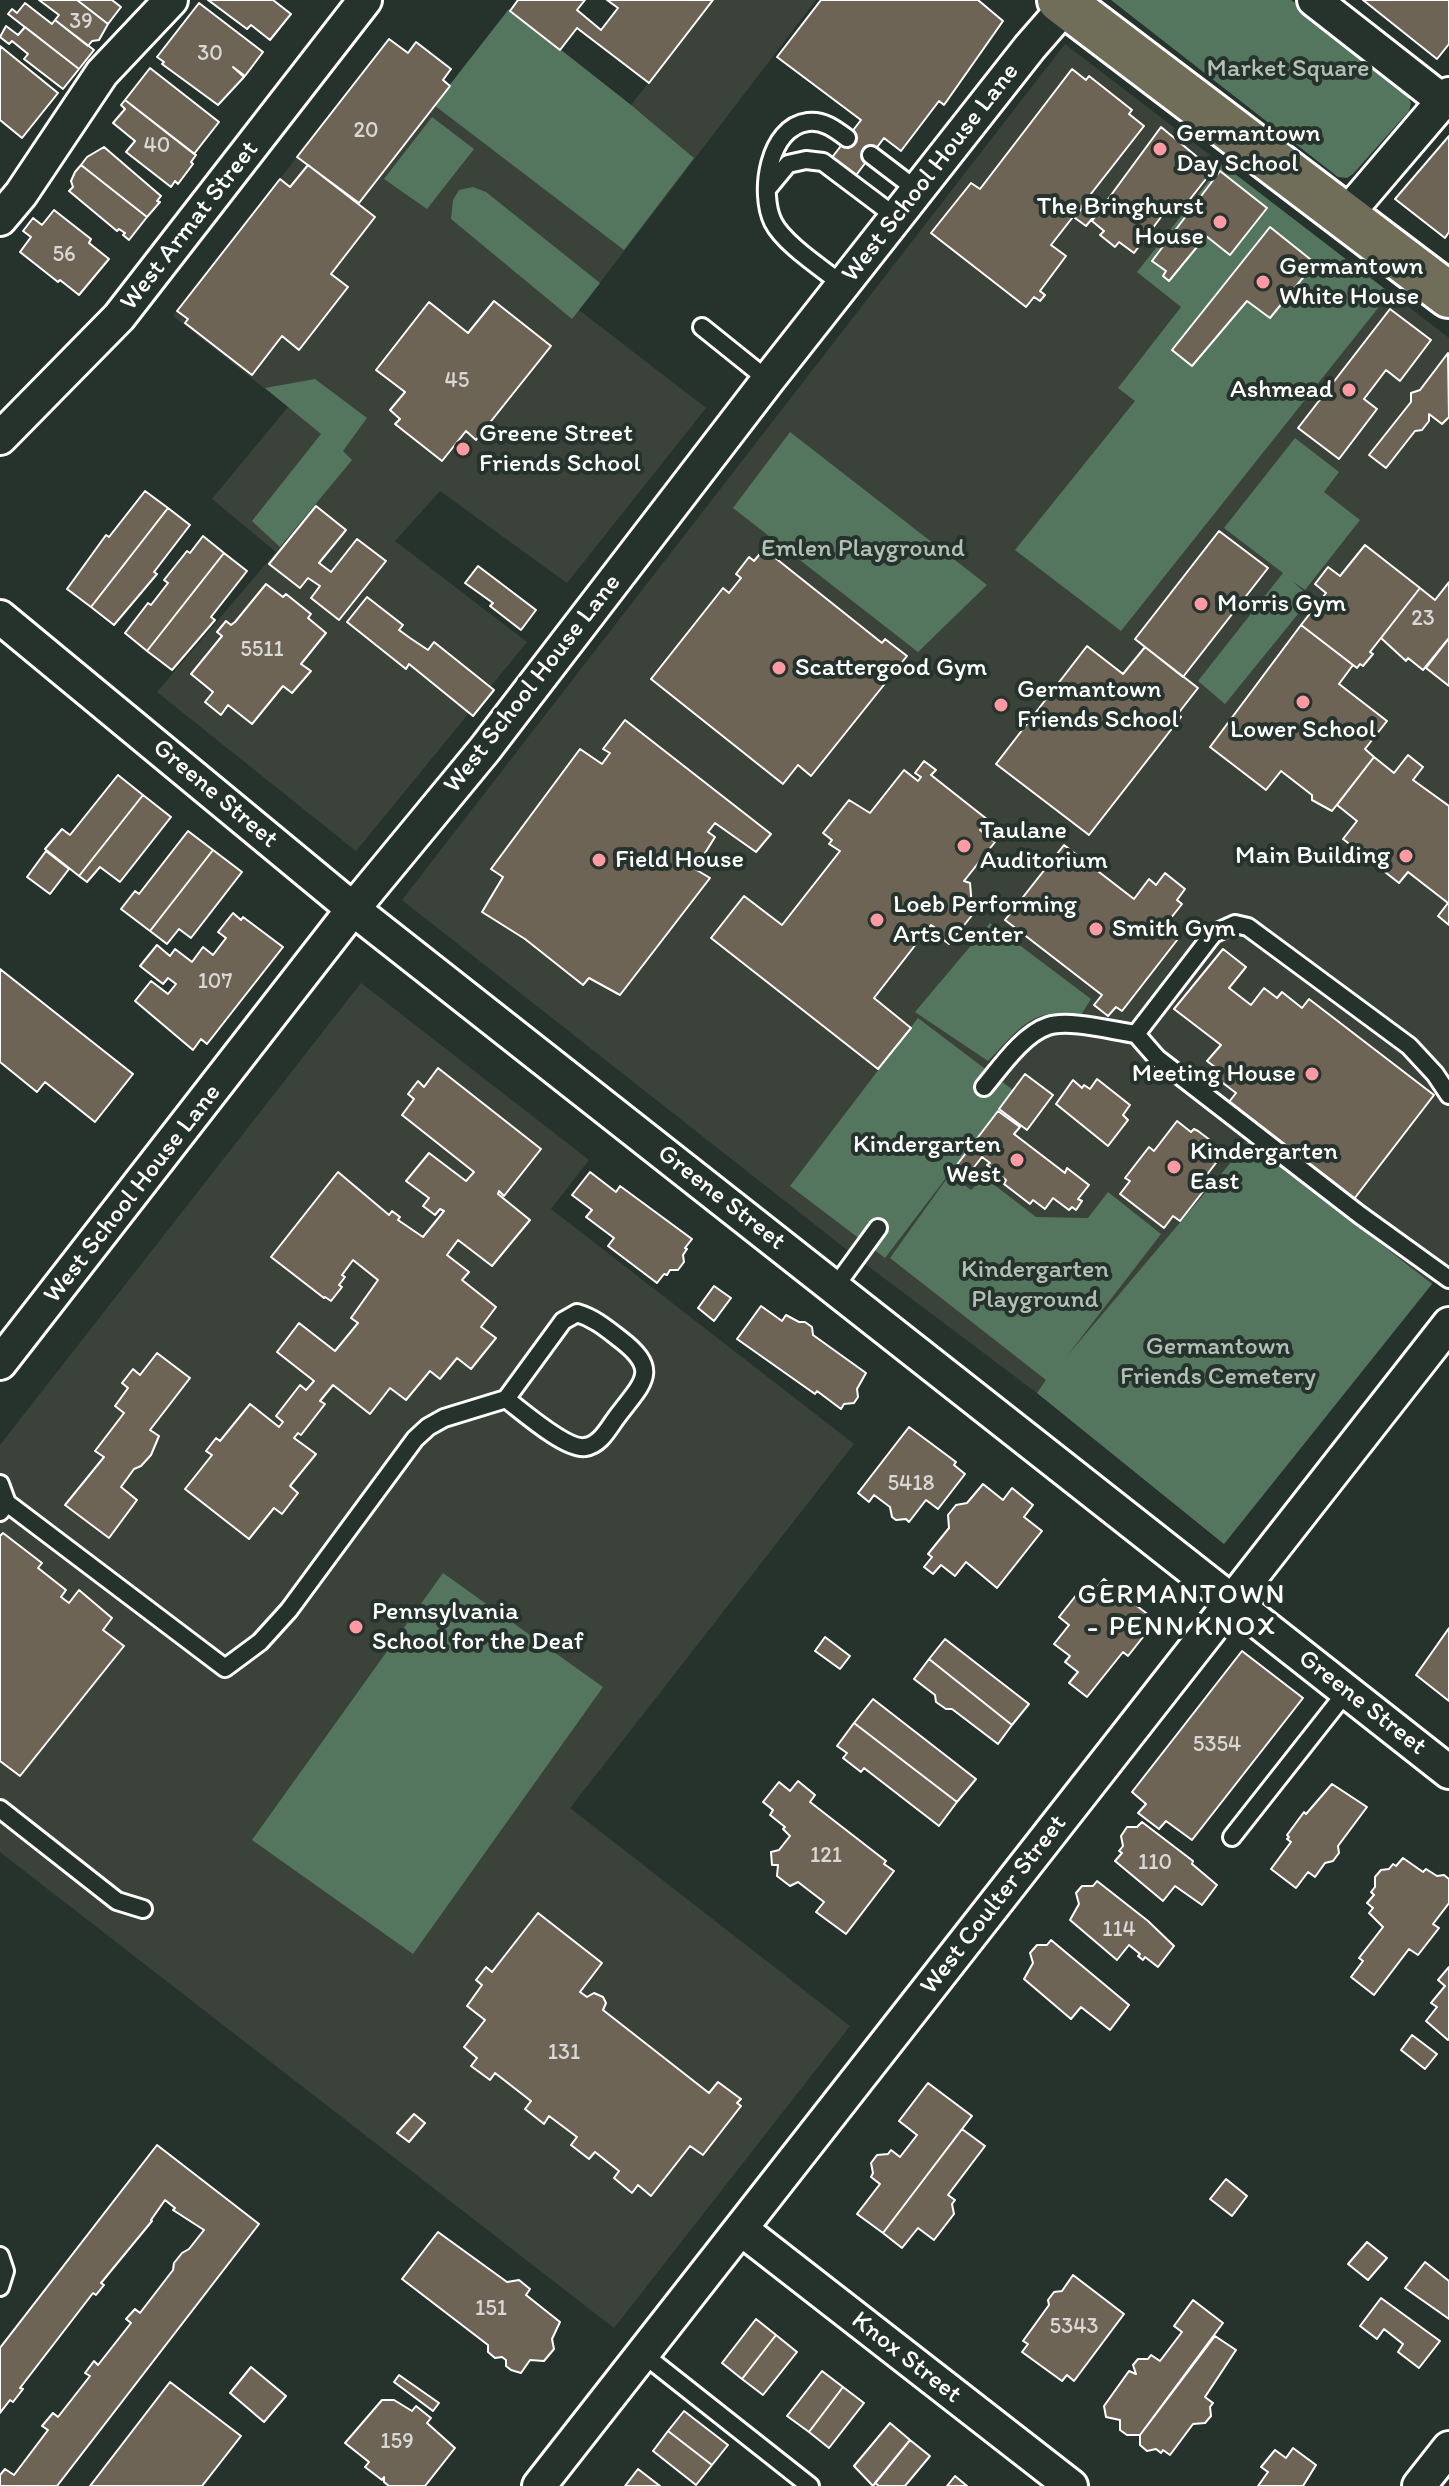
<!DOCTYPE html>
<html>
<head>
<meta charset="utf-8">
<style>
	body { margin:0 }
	canvas { display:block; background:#26332d }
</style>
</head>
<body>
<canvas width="1449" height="2486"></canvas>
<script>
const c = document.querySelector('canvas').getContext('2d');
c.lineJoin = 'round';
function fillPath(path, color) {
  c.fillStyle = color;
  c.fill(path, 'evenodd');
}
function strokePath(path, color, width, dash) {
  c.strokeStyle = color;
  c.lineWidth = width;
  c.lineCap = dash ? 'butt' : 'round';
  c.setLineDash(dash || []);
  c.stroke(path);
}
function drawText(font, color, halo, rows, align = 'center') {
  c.font = font + ' Itim,sans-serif';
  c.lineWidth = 8;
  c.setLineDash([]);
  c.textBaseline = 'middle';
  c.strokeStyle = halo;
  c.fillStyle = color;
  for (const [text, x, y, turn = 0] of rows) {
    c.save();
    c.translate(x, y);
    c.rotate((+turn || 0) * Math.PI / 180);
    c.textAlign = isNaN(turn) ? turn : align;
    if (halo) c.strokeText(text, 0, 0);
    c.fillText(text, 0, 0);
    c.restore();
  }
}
const built = new Path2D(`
	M713,0H816L579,310L706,408L567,583L440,491L395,541L527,642L356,851L157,692L276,552L212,499L288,407L173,316L297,157L359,203L509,9L631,105Z
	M1065,44L1449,338V1262L1224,1544L1037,1393L860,1260L402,900Z
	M361,983L589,1160L551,1209L854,1444L570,1808L850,2026L614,2328L0,1852V1445Z`);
const green = new Path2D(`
	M1111,0H1291L1404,89L1411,103L1409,111L1353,174L1347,178L1338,177Z
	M509,9L631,105L694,158L624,250L434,105Z
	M432,117L474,149L427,209L384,179Z
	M1222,164L1390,293L1121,631L1015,550L1135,401L1118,388L1181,307L1137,272Z
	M473,187L486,192L600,283L572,319L451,219L453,200L459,190Z
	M315,379L367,418L343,451L352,460L280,547L252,521L321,434L265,388Z
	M790,432L987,585L918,652L733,508Z
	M1295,438L1339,472L1324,492L1360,520L1305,590L1292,581L1311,598L1225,704L1198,681L1283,573L1224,528Z
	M990,923L1091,999L1081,1015C1032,1006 1020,1028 988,1061L915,1012Z
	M918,1018L1013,1090L885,1258L790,1186Z
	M1249,1141L1432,1284L1224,1544L1037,1393L1046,1380L890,1258L950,1174L971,1190L984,1177L1036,1217L1088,1218L1108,1192L1161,1234L1067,1356Z
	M443,1573L603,1687L413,1954L252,1840Z`);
const building = new Path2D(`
	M39,0H77L108,24L99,40L92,41L88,46L55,20L59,15Z
	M77,0H112L121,7L108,24Z
	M208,0H273L291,14L270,40L251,25L247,29Z
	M518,0H585L577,10L601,30L618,8L607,0H713L649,83L577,28L560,50L510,11Z
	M821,0H978L1003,21L944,105L939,101L901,151L884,138L854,178L830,160L861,120L777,57Z
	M1363,0H1449V44L1437,59Z
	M25,3L52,24L55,20L94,50L79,69L8,14L12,9L17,13Z
	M199,3L263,52L245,76L233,67L244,77L218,105L162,64L164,62L157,57Z
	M6,26L18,35L25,27L79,69L63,89L24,59L28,54L12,41L9,44L0,37Z
	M389,39L408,53L416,42L451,69L443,80L450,86L359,203L297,157Z
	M0,46L58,93L22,138L0,120Z
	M150,68L219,122L194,154L125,100Z
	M1072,69L1086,80L1089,76L1132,110L1129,114L1144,126L1051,245L1066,256L1040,291L1045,295L1040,301L1034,297L1026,307L931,233L971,183L980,189Z
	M125,100L196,155L191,162L193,164L178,184L175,181L171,187L126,152L135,141L113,123L125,109L121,105Z
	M1161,127L1213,170L1180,212L1173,207L1166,215L1164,213L1134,253L1119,242L1115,247L1100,235L1104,231L1092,221Z
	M1449,136V232L1445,238L1395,199Z
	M104,147L161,196L157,201L160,202L147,217L81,165L87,157Z
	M81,165L147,217L129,240L123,235L125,233L119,229L117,231L69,191L73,187L71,181L75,172Z
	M308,165L375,217L331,274L348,287L299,350L282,336L252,375L185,323L188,319L177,311L280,179L290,187Z
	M1220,171L1267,208L1230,255L1206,236L1169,281L1163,276L1166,271L1152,261Z
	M1090,196L1103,206L1086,226L1075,218Z
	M54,210L91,239L89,243L109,259L79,295L60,280L58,282L20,252L31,237L23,231L33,218L42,225Z
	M1270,227L1315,263L1270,318L1247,301L1192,366L1172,350Z
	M494,301L551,346L476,440L466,431L442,461L395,424L400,419L390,410L405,392L376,370L429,302L468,333Z
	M1390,309L1431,340L1400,381L1386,370L1364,399L1377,409L1339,459L1298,428Z
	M1448,353L1449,417L1442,424L1429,414V421L1422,430L1415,431L1386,468L1369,455L1411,402V393L1420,390Z
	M145,491L168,508L91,607L67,589L106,535L109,537Z
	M316,506L346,530L319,563L331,572L357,539L386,561L339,620L311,598L320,586L308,578L300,588L269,564Z
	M168,508L190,525L154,572L157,574L114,625L91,607Z
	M1219,531L1268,568L1183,677L1135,639Z
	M203,536L224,553L147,651L125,633L148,603L151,605L168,583L164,580L187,551L190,553Z
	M1365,545L1420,588L1370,652L1373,654L1363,666L1360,664L1357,668L1301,625L1326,593L1315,584L1328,567L1340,576Z
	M764,549L882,643L885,639L907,656L811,776L798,765L783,784L651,679L723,588L729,593L741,578L736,574L749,557L754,561Z
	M224,553L247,571L211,617L215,620L172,670L147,651Z
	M478,566L536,610L521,630L490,606L493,603L465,583Z
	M1449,582V638L1423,670L1408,658L1406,661L1381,638L1420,588L1435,600Z
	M266,584L283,597L286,594L311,614L308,618L326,633L301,664L311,671L292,693L283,686L252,724L228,705L221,715L205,702L213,692L191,674L222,636L217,632L226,621L231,625L235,622Z
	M367,597L403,625L399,630L410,638L428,650L434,642L494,690L473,716L409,664L406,669L347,622Z
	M1301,625L1353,665L1339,684L1387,721L1365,749L1374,757L1332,811L1312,800V795L1281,771L1266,790L1210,747Z
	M1449,638V686L1426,668Z
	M1087,646L1123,674L1145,647L1198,688L1177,715L1181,717L1089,835L996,764Z
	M625,720L771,834L756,852L715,823L708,832L715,837L695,869L710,878L620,995L589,978L583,985L525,939L482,912L503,877L491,869L580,749L602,764L610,753L603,749Z
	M1408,755L1423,767L1413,780L1449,806V925L1438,916L1448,903L1408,872L1399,883L1343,839L1357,821L1337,805L1374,757L1394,773Z
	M924,761L936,770L931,775L988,820L980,830L995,842L964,881L970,883L972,907L966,909L973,914L949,944L937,935L940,931L931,925L874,998L911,1028L878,1069L711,938L744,896L782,925L840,851L829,844L832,840L823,833L849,800L870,813L904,770L918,781L921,777L915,773Z
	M118,775L143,795L79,876L45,849L62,829L70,835Z
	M143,795L171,817L120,882L100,867L87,882L79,876Z
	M188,831L213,850L150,931L121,909L135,891L139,894Z
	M1064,845L1134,899L1149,879L1156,885L1165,873L1185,889L1177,900L1182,904L1167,923L1181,935L1122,1011L1116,1007L1108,1016L1094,1005L1102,995L1005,920Z
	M213,850L242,872L191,938L179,929L167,944L150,931Z
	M46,851L69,869L50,894L27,877Z
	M233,913L241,920L243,917L283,947L207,1044L201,1039L193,1050L135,1001L151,981L168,994L176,984L168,978L163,984L140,966L157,945L170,956L175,949L192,962L203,947L213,955L226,938L218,932Z
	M1223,949L1246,967L1229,988L1251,1005L1264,988L1277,998L1282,992L1302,1008L1309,999L1434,1095L1354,1199L1229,1102L1236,1093L1215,1077L1220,1071L1207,1061L1221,1045L1174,1009Z
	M0,969L133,1074L95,1122L45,1082L37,1092L0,1062Z
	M438,1068L541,1149L504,1196L499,1191L498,1194L530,1220L492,1266L458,1240L447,1255L469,1272L462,1280L496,1307L481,1327L496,1338L471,1369L457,1358L440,1379L430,1371L406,1400L390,1388L370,1414L333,1385L320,1401L325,1404L301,1435L298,1433L294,1438L316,1454L290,1486L298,1493L282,1514L274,1508L249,1539L185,1489L212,1455L206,1451L216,1438L220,1441L250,1404L279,1427L283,1422L276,1416L300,1385L306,1390L314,1381L277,1352L299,1323L335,1351L358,1323L351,1318L378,1280L353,1260L342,1275L345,1277L339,1285L342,1287L331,1301L325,1297L324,1298L271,1257L338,1172L389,1215L392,1211L400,1217L398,1220L423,1237L444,1211L440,1209L435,1215L423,1206L429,1198L406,1181L429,1153L466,1181L474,1172L402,1115L414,1099L408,1094L418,1081L424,1087Z
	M1025,1074L1053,1095L1027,1130L999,1109Z
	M1097,1079L1130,1105L1123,1115L1128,1120L1108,1146L1056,1104L1073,1080L1082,1088L1084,1085L1090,1089Z
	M998,1111L1020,1127L1014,1134L1065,1173L1067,1168L1089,1185L1078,1199L1082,1201L1076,1210L1072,1207L1069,1210L1053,1198L1045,1209L1033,1200L1030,1204L1004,1184L1006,1180L987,1165L990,1163L982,1157L968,1175L956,1166Z
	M1177,1121L1191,1132L1194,1129L1198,1131L1210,1140L1207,1144L1222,1155L1199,1185L1205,1189L1180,1221L1173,1216L1164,1228L1120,1194L1130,1181L1125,1178L1149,1147L1154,1151Z
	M590,1172L616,1192L620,1186L692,1239L685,1248L687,1249L683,1255L684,1262L678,1270H670L667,1275L664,1274L657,1283L608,1246L614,1238L586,1217L592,1210L572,1195Z
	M714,1286L731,1298L714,1321L698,1308Z
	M761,1306L782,1321L786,1315L799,1322H805L812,1327L813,1335L866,1373L857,1389L858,1397L854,1403L844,1404L841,1409L817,1391L815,1394L737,1339Z
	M157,1353L190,1378L150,1430L159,1436L151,1455L141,1466L134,1469L121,1487L137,1500L109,1538L65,1505L104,1457L95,1451L124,1413L115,1406L128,1388L122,1383L133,1369L140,1375Z
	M909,1427L956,1462L954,1465L965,1474L938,1509L926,1500L909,1522L906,1519L896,1520L892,1517L890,1507L874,1495L869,1502L858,1493Z
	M983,1484L1003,1500L1012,1488L1033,1505L1024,1517L1042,1531L997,1588L966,1562L955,1576L941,1565L933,1574L924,1567L932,1557L928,1554L949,1528L948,1515L956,1505L967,1503Z
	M3,1533L42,1563L38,1568L66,1590L61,1597L69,1603L79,1590L112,1618L103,1630L124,1646L20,1776L0,1761V1536Z
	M1104,1579L1122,1594L1128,1588L1143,1599L1137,1606L1150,1616L1141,1627L1147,1632L1128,1656L1123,1652L1087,1697L1069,1683L1078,1672L1065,1662L1070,1656L1054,1644L1069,1625L1059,1617L1081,1589L1090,1596Z
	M1449,1628V1701L1416,1675Z
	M825,1637L850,1656L840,1669L815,1651Z
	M945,1639L1029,1704L1012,1725L929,1659Z
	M1242,1651L1303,1698L1192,1840L1166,1821L1159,1829L1138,1813L1146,1804L1132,1792Z
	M929,1659L1012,1725L998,1744L952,1709H946L936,1702L935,1695L914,1679Z
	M873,1699L976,1779L957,1802L854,1723Z
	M854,1723L957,1802L939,1826L864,1768L861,1772L843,1758L847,1753L837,1746Z
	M798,1781L815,1795L810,1802L886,1861L884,1864L894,1871L846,1934L816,1912L824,1902L798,1882L790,1886L777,1876L778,1865H772L771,1852L779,1850L790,1836L783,1829L785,1827L770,1815L773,1810L763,1802L779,1782L790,1791Z
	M1332,1784L1367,1807L1338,1846L1339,1853L1333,1861L1325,1863L1315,1877L1308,1872L1296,1888L1271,1869L1291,1842L1287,1839L1289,1837L1287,1835L1304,1812L1306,1814Z
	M1142,1822L1193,1861L1192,1864L1217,1885L1202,1905L1175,1886L1163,1901L1115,1861L1122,1853L1119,1851L1123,1846L1121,1836L1127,1827H1137Z
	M1403,1858L1423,1872L1426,1869L1437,1876L1444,1875L1449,1879V1903L1433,1924L1439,1928L1418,1955L1409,1949L1374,1995L1351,1977L1363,1961L1359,1958L1383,1927L1369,1913L1373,1908L1367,1903L1374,1895L1371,1892L1375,1887V1877L1381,1870L1389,1869L1393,1864L1396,1866Z
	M1097,1881L1148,1921L1174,1946L1158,1967L1145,1957L1143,1960L1138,1956L1140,1954L1129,1945L1117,1960L1070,1920L1079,1904L1076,1893L1082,1886H1093Z
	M538,1913L602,1963L580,1992L587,1997L594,1993L603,1997L606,2003L603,2010L709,2093L718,2082L741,2099L737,2103L741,2106L703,2155L690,2146L651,2196L638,2185L632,2193L614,2178L619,2171L595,2152L589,2159L571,2145L577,2137L549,2116L544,2124L525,2109L531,2101L495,2073L490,2080L471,2066L477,2058L464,2047L485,2020L467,2006L482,1985L476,1980L486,1967L492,1972Z
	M1051,1940L1129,2005L1110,2030L1081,2007L1071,2019L1024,1979L1033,1963L1030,1953L1037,1945H1047Z
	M1449,1967V2039L1448,2040L1426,2021L1437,2007L1431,2003L1445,1986L1438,1980Z
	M1412,2035L1437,2054L1425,2069L1401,2050Z
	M928,2083L972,2116L883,2233L857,2214L880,2184L871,2177L873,2173L871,2163L877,2155L888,2154L891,2150L900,2157L917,2135L899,2121Z
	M414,2114L425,2123L409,2142L397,2133Z
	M962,2129L985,2146L948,2195L955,2200L952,2204L954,2214L934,2240L918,2228L902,2248L883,2233Z
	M157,2145L259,2224L57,2486H0V2475L5,2469L14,2475L48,2430L42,2426L53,2413L58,2417L90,2376L85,2373L94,2361L98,2365L131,2323L126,2319L135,2309L140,2313L173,2270L174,2263L182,2253L189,2249L204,2230L173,2210L175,2208L165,2200L151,2220L152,2221L101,2283L104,2285L96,2295L93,2293L20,2388L23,2389L13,2402L10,2400L0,2413V2348Z
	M1226,2179L1247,2196L1232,2216L1210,2199Z
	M438,2232L507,2282L519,2280L530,2289L526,2295L560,2322L552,2339L554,2349L544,2361L530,2360L521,2373L511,2370L506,2366V2360L502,2357L495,2358L488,2352V2345L402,2279Z
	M1367,2242L1387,2258L1368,2280L1348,2264Z
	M1425,2262L1449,2281V2319L1405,2288Z
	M1073,2275L1124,2314L1074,2381L1067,2375L1062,2381L1022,2352L1028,2344L1023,2341L1049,2305L1048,2300L1054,2292L1062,2291Z
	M1381,2298L1440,2341L1419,2368L1398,2352L1403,2344L1384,2329L1377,2339L1360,2326Z
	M1193,2300L1223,2323L1140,2435H1127L1120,2430V2420L1106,2417L1104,2406L1129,2371L1136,2374L1133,2365L1138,2359H1148L1151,2355L1160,2361L1182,2332L1174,2326Z
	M756,2319L776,2335L742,2379L722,2363Z
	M776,2335L797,2352L763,2395L742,2379Z
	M1215,2336L1236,2350L1205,2397L1213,2403L1210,2407L1211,2416L1205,2423L1193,2424L1170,2455L1163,2450L1161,2453L1156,2449L1147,2451L1140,2445V2435Z
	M251,2367L286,2396L264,2422L230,2393Z
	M822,2371L843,2387L809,2432L787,2416Z
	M399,2375L439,2403L433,2411L394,2382Z
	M170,2382L241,2436L202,2486H90Z
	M843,2387L864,2403L829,2448L809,2432Z
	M382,2400H394L412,2411L416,2406L431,2418L427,2423L455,2448L425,2486H389L384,2482V2477L382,2480L365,2467L369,2462L345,2443Z
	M684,2411L728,2445L712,2465L668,2431Z
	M890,2423L910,2440L873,2486L854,2466Z
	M668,2431L712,2465L696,2485L653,2451Z
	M910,2440L930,2456L905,2486H879L875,2483Z
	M1293,2448L1316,2465L1303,2486H1258L1268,2472L1261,2467L1275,2450L1286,2458Z
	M638,2469L660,2486H625Z
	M955,2476L967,2486H947Z`);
const service = new Path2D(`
	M871,155L917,190
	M769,187L788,164L806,160L823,162L896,217
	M843,285C823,269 784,244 773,222C759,193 768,127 808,122C823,120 835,129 847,138
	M702,327L768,380
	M984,1087C1000,1068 1023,1034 1048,1026C1069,1019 1113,1031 1136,1034
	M1449,1095L1435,1074L1409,1046L1248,927L1235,924L1213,934L1136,1034L1157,1058L1360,1215L1449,1279
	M835,1287L878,1228
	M0,1484L7,1503L0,1512
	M7,1503L225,1668L260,1642L289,1610L415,1439L428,1427L444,1418L506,1399L563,1321L577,1313C594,1318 606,1328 620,1339C662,1371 642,1383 616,1418C608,1429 600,1445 585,1447C566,1450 522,1411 506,1399
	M0,1809L117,1901L143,1909
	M1232,1837L1347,1691
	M0,2256L5,2271L0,2287
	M643,2354L810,2486`);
const minor = new Path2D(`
	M1314,0L1443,101
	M1345,216L1449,94
	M0,219L21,194L102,73L171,0
	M0,438L119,317L365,0
	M0,617L353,909L1449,1772
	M0,1363L353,909L485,749L768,380L1030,47L1071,0
	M741,2229L1071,2486
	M539,2486L1449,1324
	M1419,2486L1449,2448`);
const primary = new Path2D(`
	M1060,0L1449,295`);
const markers = [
	[1160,149,8,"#ff9aa2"],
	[1220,222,8,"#ff9aa2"],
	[1263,282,8,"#ff9aa2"],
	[1349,390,8,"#ff9aa2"],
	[463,449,8,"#ff9aa2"],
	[1201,604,8,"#ff9aa2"],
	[779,668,8,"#ff9aa2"],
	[1303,702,8,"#ff9aa2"],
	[1001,705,8,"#ff9aa2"],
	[964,846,8,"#ff9aa2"],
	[1406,856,8,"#ff9aa2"],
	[599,860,8,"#ff9aa2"],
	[877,920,8,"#ff9aa2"],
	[1096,929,8,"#ff9aa2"],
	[1312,1074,8,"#ff9aa2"],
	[1017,1160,8,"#ff9aa2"],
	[1174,1167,8,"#ff9aa2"],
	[356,1627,8,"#ff9aa2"]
];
const numberNames = [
	["39",81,22],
	["30",210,54],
	["20",366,131],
	["40",157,146],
	["56",64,255],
	["45",457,381],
	["23",1423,619],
	["5511",262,650],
	["107",215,982],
	["5418",911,1484],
	["5354",1217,1745],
	["121",826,1856],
	["110",1155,1863],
	["114",1119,1930],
	["131",564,2053],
	["151",491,2309],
	["5343",1074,2327],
	["159",397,2442]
];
const parkNames = [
	["Market Square",1288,69],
	["Emlen Playground",863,549],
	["Kindergarten",1035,1270],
	["Playground",1035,1300],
	["Germantown",1218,1347],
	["Friends Cemetery",1218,1377]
];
const poiNames = [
	["Germantown",1176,134],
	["Day School",1176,164],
	["The Bringhurst",1204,207,"right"],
	["House",1204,237,"right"],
	["Germantown",1279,267],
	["White House",1279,297],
	["Ashmead",1333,390,"right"],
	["Greene Street",479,434],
	["Friends School",479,464],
	["Morris Gym",1217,604],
	["Scattergood Gym",795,668],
	["Germantown",1017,690],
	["Friends School",1017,720],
	["Lower School",1303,730,"center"],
	["Taulane",980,831],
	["Auditorium",980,861],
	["Main Building",1390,856,"right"],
	["Field House",615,860],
	["Loeb Performing",893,905],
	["Arts Center",893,935],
	["Smith Gym",1112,929],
	["Meeting House",1296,1074,"right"],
	["Kindergarten",1001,1145,"right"],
	["West",1001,1175,"right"],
	["Kindergarten",1190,1152],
	["East",1190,1182],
	["Pennsylvania",372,1612],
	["School for the Deaf",372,1642]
];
const streetNames = [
	["West School House Lane",931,173,-52],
	["West Armat Street",190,226,-52],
	["West School House Lane",533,684,-52],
	["Greene Street",215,794,40],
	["West School House Lane",133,1194,-52],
	["Greene Street",721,1198,38],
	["Greene Street",1362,1703,38],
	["West Coulter Street",994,1905,-52],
	["Knox Street",906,2358,38]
];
const neighbourhoodNames = [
	["GERMANTOWN",1182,1596],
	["- PENN KNOX",1182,1628]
];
fillPath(built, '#3b4239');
fillPath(green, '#54765f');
fillPath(building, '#6d6456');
strokePath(building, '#fff', 2);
strokePath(service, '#fff', 22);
strokePath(minor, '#fff', 38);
strokePath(primary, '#fff', 50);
strokePath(service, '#26332d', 16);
strokePath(minor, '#26332d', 32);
strokePath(primary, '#706e59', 44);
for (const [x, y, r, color] of markers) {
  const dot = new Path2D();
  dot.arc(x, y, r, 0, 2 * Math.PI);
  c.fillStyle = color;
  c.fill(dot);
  strokePath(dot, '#26332d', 3);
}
drawText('22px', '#dad8d5', null, numberNames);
drawText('26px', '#b2c1b7', '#26332d', parkNames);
drawText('26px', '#fff', '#26332d', poiNames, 'left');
drawText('26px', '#fff', '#26332d', streetNames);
c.letterSpacing = '2px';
drawText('28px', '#fff', '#26332d', neighbourhoodNames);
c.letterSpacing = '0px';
</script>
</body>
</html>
